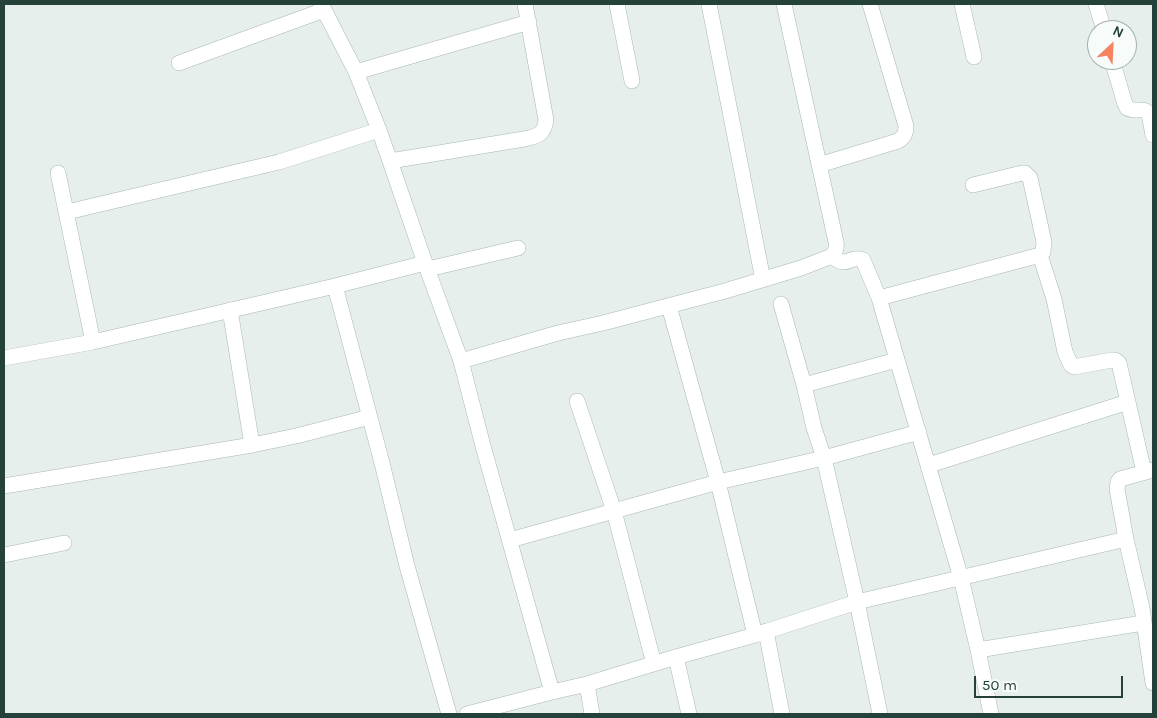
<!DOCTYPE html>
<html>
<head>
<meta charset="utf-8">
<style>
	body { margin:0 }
	#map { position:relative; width:1157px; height:718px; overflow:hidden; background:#e6efeb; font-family:Karla,sans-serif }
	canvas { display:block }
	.frame { position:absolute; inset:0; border:5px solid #24423a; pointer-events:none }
	.north { position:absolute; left:1087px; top:20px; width:50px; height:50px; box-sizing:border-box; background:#f7fbf9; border:1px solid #a3b1ad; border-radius:50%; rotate:25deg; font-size:14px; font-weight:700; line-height:20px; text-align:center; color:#24423a }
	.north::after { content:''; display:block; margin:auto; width:18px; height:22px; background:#f4845f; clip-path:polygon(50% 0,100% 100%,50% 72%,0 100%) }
	.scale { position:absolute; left:974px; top:676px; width:149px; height:22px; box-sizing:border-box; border:2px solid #24423a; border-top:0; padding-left:6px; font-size:15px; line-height:18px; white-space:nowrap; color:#24423a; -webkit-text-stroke:4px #f7fbf9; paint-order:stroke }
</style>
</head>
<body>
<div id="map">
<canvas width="1157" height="718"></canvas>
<div class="frame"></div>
<div class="north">N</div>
<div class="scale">50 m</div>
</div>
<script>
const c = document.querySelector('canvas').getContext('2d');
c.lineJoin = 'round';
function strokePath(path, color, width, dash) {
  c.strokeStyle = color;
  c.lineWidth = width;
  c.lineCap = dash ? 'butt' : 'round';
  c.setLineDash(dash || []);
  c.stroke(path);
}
const street = new Path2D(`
	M321,4L356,72L379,130L390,161L425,263L461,361L483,446L552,692
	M617,4L632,81
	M709,4L763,280
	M962,4L974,57
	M1096,4L1104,30
	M1112,60L1125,104L1127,108C1135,113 1143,106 1149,114L1153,135
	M179,63L324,10
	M356,72L529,22
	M390,161L524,139C538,136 544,135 546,120L525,4
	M819,165L898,141C904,137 906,134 906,126L870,4
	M58,173L93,342
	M67,212L279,162L379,130
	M1040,255L1054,299L1065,352L1071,365L1074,367L1112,360H1115L1119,363L1144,472
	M832,256C848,270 849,254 863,260L879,298L961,578L978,650L991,714
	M428,269L518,248
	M335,286L382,463L407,566L449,714
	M879,298L1040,255L1043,252L1044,242L1030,178L1025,173H1022L973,185
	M781,304L804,385L814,428L824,458L857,602L880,714
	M669,306L718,482L755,635
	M230,310L252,445
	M4,358L93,342L335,286L425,263
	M461,361L558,333L603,323L725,291L801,268L832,256C836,252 837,248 836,242L784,4
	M804,385L897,360
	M577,401L614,511L654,664
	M929,465L1128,402
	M1153,470L1120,479L1118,482L1117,489L1126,539L1142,608L1153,683
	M4,486L252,445L296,436L370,417
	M510,540L718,482L824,458L919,432
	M4,555L64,543
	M766,631L782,714
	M978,650L1143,623
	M676,657L689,714
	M587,684L592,714
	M467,714L552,692L587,684L676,657L755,635L857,602L1126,539`);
strokePath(street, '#a8b8b2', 16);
strokePath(street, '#fff', 15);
</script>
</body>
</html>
